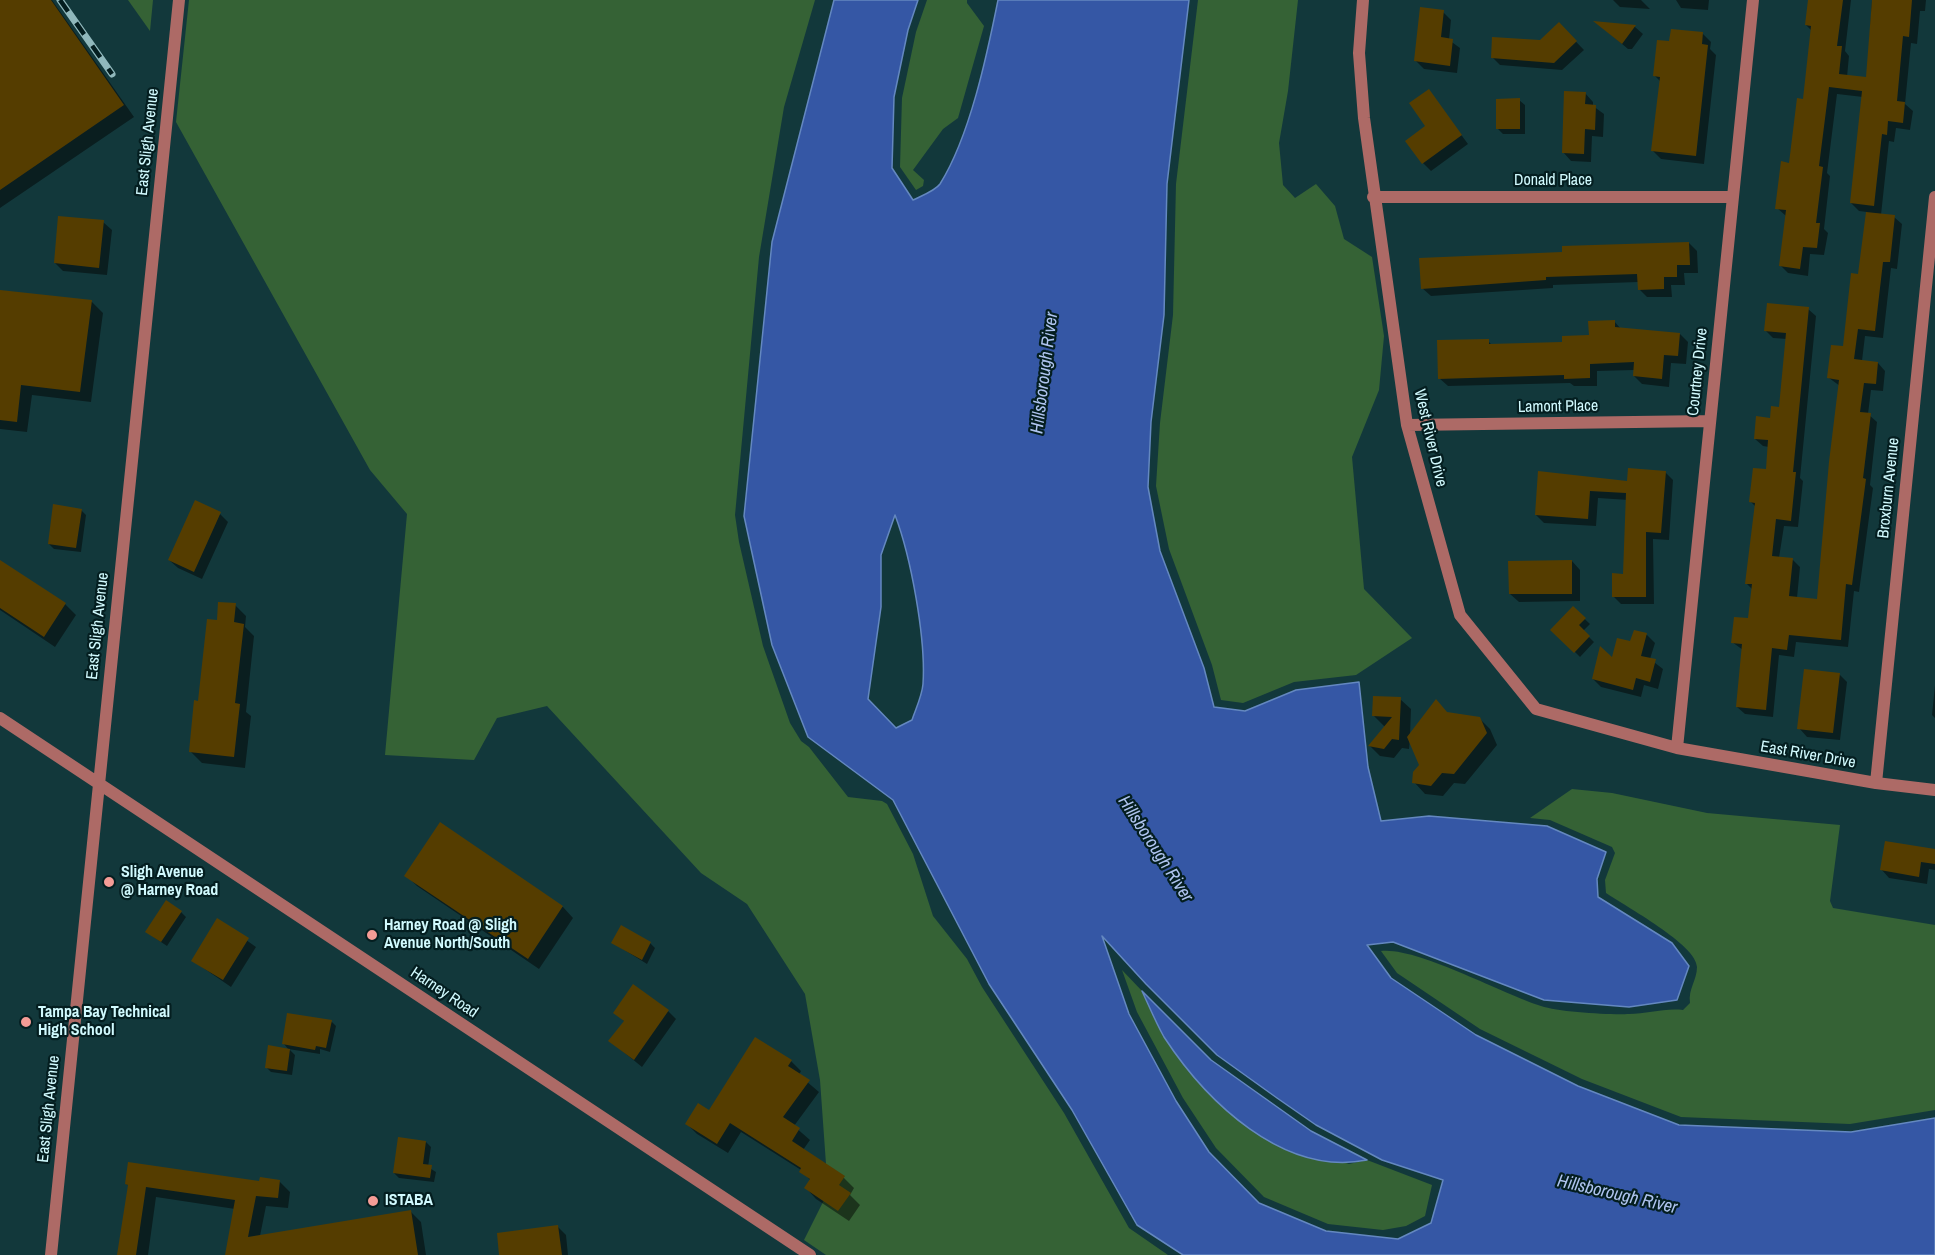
<!DOCTYPE html>
<html>
<head>
<meta charset="utf-8">
<style>
	body { margin:0 }
	canvas { display:block; background:#12383b }
</style>
</head>
<body>
<canvas width="1935" height="1255"></canvas>
<script>
const c = document.querySelector('canvas').getContext('2d');
c.lineJoin = 'round';
function fillPath(path, color) {
  c.fillStyle = color;
  c.fill(path, 'evenodd');
}
function strokePath(path, color, width, dash) {
  c.strokeStyle = color;
  c.lineWidth = width;
  c.lineCap = dash ? 'butt' : 'round';
  c.setLineDash(dash || []);
  c.stroke(path);
}
function drawText(font, color, halo, rows, align = 'center') {
  c.font = font + ' "Archivo Narrow",sans-serif';
  c.lineWidth = 4.5;
  c.setLineDash([]);
  c.textBaseline = 'middle';
  c.strokeStyle = halo;
  c.fillStyle = color;
  for (const [text, x, y, turn = 0] of rows) {
    c.save();
    c.translate(x, y);
    c.rotate((+turn || 0) * Math.PI / 180);
    c.textAlign = isNaN(turn) ? turn : align;
    if (halo) c.strokeText(text, 0, 0);
    c.fillText(text, 0, 0);
    c.restore();
  }
}
const green = new Path2D(`
	M128,0H153L150,31Z
	M189,0H815L784,107L759,257L735,515L739,542L763,646L790,723L801,741L809,747L848,797L882,801L887,804L913,854L933,916L967,959L982,987L1064,1113L1129,1228L1168,1255H826L804,1240L828,1192L820,1080L805,994L747,904L701,873L547,706L497,718L474,760L385,755L407,514L370,470L176,122Z
	M927,0H967V3L984,26L958,118L943,129L913,170L924,180L923,186L916,190L900,167L902,98L916,32Z
	M1198,0H1298L1288,91L1279,143L1283,185L1295,198L1316,184L1335,206L1344,239L1372,257L1384,336L1379,390L1352,457L1364,589L1412,638L1356,675L1294,682L1243,703L1221,700L1212,665L1169,549L1156,486L1160,423L1173,315L1176,184Z
	M1572,789L1612,793L1707,813L1840,825L1830,901L1833,908L1935,925V1110L1850,1124L1681,1117L1582,1079L1480,1029L1397,973L1381,951C1418,947 1502,994 1541,1006C1558,1012 1610,1015 1629,1014C1647,1014 1664,1008 1683,1010L1690,1003C1688,989 1697,980 1697,967C1697,945 1625,906 1606,893L1605,880L1615,853L1612,847L1550,820L1530,818Z
	M1122,970L1142,991L1163,1035L1193,1076L1248,1128L1349,1164L1367,1160L1432,1185L1425,1216L1406,1226L1383,1230L1328,1224L1264,1197L1216,1148L1183,1098L1137,1012Z`);
const water = new Path2D(`
	M834,0H918L908,30L894,97L892,168L913,200C921,196 935,191 940,184C970,136 987,55 998,0H1189L1167,184L1164,315L1151,422L1148,487L1160,551L1204,668L1214,707L1245,711L1296,690L1359,682L1368,767L1381,821L1429,816L1547,826L1606,852L1597,879L1598,897L1672,943L1689,966L1677,1000L1629,1007L1544,1000L1393,942L1367,945L1391,978L1476,1035L1578,1086L1679,1125L1851,1132L1935,1118V1255H1183L1137,1225L1072,1110L989,984L893,800L808,737L772,645L744,516L772,242ZM895,515C911,557 926,639 923,684C922,696 916,708 912,720L896,728L868,699L881,607V555ZM1102,936L1146,984L1217,1055L1277,1098L1316,1125L1382,1160L1443,1180L1431,1223L1398,1239L1326,1231L1259,1203L1209,1152L1176,1101L1129,1014Z
	M1142,991L1211,1060L1311,1131L1367,1160C1283,1177 1206,1101 1164,1037C1156,1023 1149,1006 1142,991Z`);
const shadow = new Path2D(`
	M0,0H52L134,117L0,208Z
	M1613,0H1641L1650,9L1620,7Z
	M1676,0H1709L1708,10L1681,8Z
	M1809,0H1851L1845,51L1849,56L1847,77L1867,79L1872,0H1926L1925,11H1920L1917,44L1911,43L1905,104L1913,111L1910,130L1896,128L1894,142L1889,141L1881,215L1894,217L1902,224L1897,269L1891,268L1883,338L1865,336L1862,361L1878,363L1885,371L1883,391L1871,390L1868,414L1877,422L1870,485L1873,488L1859,592L1854,591L1848,647L1796,642L1794,657L1779,655L1773,717L1745,714L1737,707L1743,650L1732,642L1749,620L1753,590L1746,583L1756,507L1751,502L1767,471L1769,447L1763,446L1755,439L1781,408L1787,339L1773,338L1765,330L1808,309L1816,316L1800,478L1803,481L1798,527L1784,526L1779,558L1793,560L1800,567L1797,598L1818,601L1840,386L1829,378L1844,348L1860,276L1867,212L1859,211L1851,203L1863,97L1837,94L1827,173L1830,176L1824,229L1828,233L1824,255L1810,254L1808,276L1788,273L1780,265L1786,216L1777,208L1791,164L1804,101L1812,31L1806,25Z
	M1443,12L1451,20L1449,40L1460,48L1457,73L1424,69L1416,61Z
	M1597,23L1635,27L1643,34L1632,49H1628Z
	M1559,24L1584,50L1562,70L1500,65L1492,57L1540,41Z
	M1703,34L1711,42L1710,49L1716,55L1704,164L1661,159L1653,151L1661,82L1655,76L1671,43Z
	M1429,91L1468,144L1431,171L1423,163Z
	M1585,93L1593,102V106L1604,114L1603,137L1592,136L1591,162L1571,161L1563,152Z
	M1519,100L1525,105V134H1503L1498,129Z
	M103,222L112,230L107,275L63,271L55,263Z
	M1689,243L1697,251L1698,273H1684L1685,285H1671L1672,297H1647L1639,289V282L1553,285V288L1431,296L1422,288L1564,254Z
	M0,292L92,302L103,313L91,402L32,395L27,432L0,429Z
	M1614,321L1621,329L1680,334L1688,342L1686,364L1671,363L1669,387L1642,384L1634,376L1635,370L1597,371V386H1574L1570,383L1448,386L1439,378L1488,341L1493,346L1564,344L1590,336Z
	M1539,472L1629,482L1665,472L1673,480L1669,540L1653,539L1654,604H1621L1613,596L1624,575L1628,500L1598,498L1596,526L1544,523L1536,515Z
	M81,510L86,515L81,552L54,549L49,544Z
	M220,514L228,522L202,579L178,568L169,560Z
	M1572,561L1580,570V601L1519,602L1510,594Z
	M0,562L65,604L76,615L55,647L0,610Z
	M235,605L246,616L245,627L254,636L246,712L251,716L245,768L202,763L191,752L218,622Z
	M1573,608L1590,624L1583,631L1594,642L1580,657L1553,630Z
	M1635,632L1647,635L1655,643L1650,659L1663,669L1658,689L1644,685L1641,697L1601,687L1593,679L1631,643Z
	M1839,674L1847,682L1840,740L1807,737L1799,728Z
	M1935,685V718L1932,715Z
	M1400,699L1411,709L1410,736L1449,714L1479,718L1490,729L1497,745L1465,784L1454,783L1443,796L1425,794L1414,782L1420,766L1410,739L1409,749L1402,748L1394,758L1380,756L1370,746L1386,728L1374,716Z
	M440,824L563,907L573,918L539,969L417,886L406,875Z
	M1935,851V870L1929,869L1927,884L1889,878L1881,869Z
	M181,912L186,917L167,946L152,936Z
	M218,920L256,947L231,987L193,961Z
	M613,943H650L655,948L647,964Z
	M668,1011L676,1019L642,1067L610,1041L625,1022L615,1012Z
	M332,1022L336,1026L330,1052L320,1049V1054L288,1049L284,1044Z
	M290,1050L295,1055L292,1075L271,1072L266,1067Z
	M791,1061L801,1071L799,1075L819,1092L794,1126L810,1140L803,1150L844,1178L854,1188L850,1195L860,1205L849,1221L816,1199L806,1188L811,1181L801,1170L741,1132L728,1153L697,1134L687,1124Z
	M426,1142L431,1147L428,1167L436,1172L434,1182L399,1178L394,1173Z
	M279,1181L290,1192L288,1208L266,1206L260,1236L411,1212L421,1222L426,1255H226L235,1209L156,1197L148,1255H119L129,1186L126,1184Z
	M558,1227L566,1235L568,1255H501Z`);
const building = new Path2D(`
	M0,0H51L124,105L0,190Z
	M1808,0H1843L1837,46H1842L1839,74L1866,77L1872,0H1912L1909,37L1903,36L1897,101L1905,102L1903,123L1888,121L1887,135L1882,134L1874,206L1850,203L1862,91L1829,87L1819,166L1823,167L1816,223H1820L1817,248L1803,247L1800,269L1779,266L1786,210L1775,209L1781,161L1789,163L1797,98L1803,99L1811,26L1805,25Z
	M1420,7L1444,10L1441,37L1453,39L1450,66L1414,61Z
	M1593,21L1636,25L1622,44Z
	M1559,22L1577,41L1554,63L1491,58L1492,37L1540,40Z
	M1671,29L1703,32L1702,44L1708,45L1696,156L1651,151L1660,77L1653,76L1657,40L1669,41Z
	M1429,89L1462,135L1422,164L1405,141L1425,126L1409,103Z
	M1564,91L1586,92L1585,104L1596,105L1595,130L1585,129L1584,154L1562,153Z
	M1520,98V129H1496V99Z
	M1866,212L1895,215L1890,262H1883L1875,331L1858,329L1854,359L1878,362L1876,384L1864,383L1860,412L1871,413L1863,478L1866,479L1852,585L1846,584L1841,640L1789,635L1787,650L1772,648L1766,710L1736,707L1742,644L1731,643L1734,617L1748,618L1752,584H1745L1755,503L1749,502L1753,468L1766,469L1768,440L1754,439L1756,416L1770,418L1771,406L1779,407L1786,333L1764,331L1767,303L1809,307L1793,472H1796L1791,521L1776,519L1772,556L1793,558L1789,596L1817,599L1829,462L1839,380L1827,378L1831,345L1843,346L1851,273L1858,274Z
	M58,216L104,220L99,268L54,263Z
	M1689,242L1690,265H1677V277H1664V289L1638,290L1637,274L1546,277V280L1421,289L1419,258L1562,252V246Z
	M0,290L92,300L80,392L21,385L17,422L0,420Z
	M1615,320V327L1680,333L1678,356L1664,355L1662,379L1633,376L1634,362L1590,364V378L1564,379V375L1438,379L1437,340L1489,339V344L1562,342V336L1589,335L1588,321Z
	M1628,468L1666,471L1661,533L1646,532V597H1612V573L1623,574L1626,493L1590,491L1588,519L1535,515L1538,471L1627,481Z
	M195,500L221,512L194,572L168,560Z
	M53,504L82,509L76,548L48,544Z
	M0,560L66,603L44,637L0,608Z
	M1572,560V594H1509L1508,561Z
	M218,602L236,603L234,622L244,624L235,703L240,704L234,757L189,752L194,700L198,701L207,619L217,620Z
	M1573,606L1586,618L1579,625L1590,636L1574,653L1550,630Z
	M1634,630L1647,633L1641,656L1656,659L1650,682L1636,678L1633,690L1592,679L1600,646L1612,657L1617,638L1630,641Z
	M1804,669L1840,673L1833,733L1797,729Z
	M1373,696L1401,697L1399,740L1392,739L1384,749L1368,746L1392,717L1372,716Z
	M1436,699L1447,712L1480,717L1487,733L1454,774L1442,773L1431,786L1412,783L1413,772L1419,765L1407,737Z
	M440,822L563,906L528,959L404,876Z
	M1885,841L1935,849V864L1921,862L1919,877L1880,870Z
	M166,900L182,911L161,942L145,932Z
	M217,918L249,938L223,980L191,961Z
	M621,925L651,942L642,960L611,943Z
	M633,984L669,1010L634,1060L608,1041L624,1021L613,1013Z
	M287,1013L332,1020L326,1048L316,1046L315,1050L282,1044Z
	M755,1037L792,1060L788,1066L810,1080L783,1117L800,1128L792,1141L845,1176L839,1185L851,1193L838,1211L804,1188L810,1179L799,1172L801,1168L730,1123L717,1144L685,1124L698,1103L709,1110Z
	M268,1045L290,1049L287,1071L265,1068Z
	M398,1137L426,1141L423,1164L432,1165L430,1178L393,1173Z
	M128,1162L259,1181L260,1177L280,1180L278,1198L256,1196L248,1237L411,1210L418,1255H225L235,1200L146,1187L136,1255H117L128,1185L125,1184Z
	M558,1225L562,1255H499L497,1233Z`);
const minor = new Path2D(`
	M1363,0L1359,53L1364,118L1407,425L1460,615L1536,709L1677,748L1876,783L1935,790
	M1373,197H1733
	M1407,425L1710,421
	M1677,748L1753,0
	M1876,783L1935,197`);
const tertiary = new Path2D(`
	M0,718L810,1255
	M51,1255L179,0`);
const rail = new Path2D(`
	M60,0L112,74`);
const markers = [
	[109,882,6,"#f59c96"],
	[372,935,6,"#f59c96"],
	[26,1022,6,"#f59c96"],
	[373,1201,6,"#f59c96"]
];
const streetNames = [
	["East Sligh Avenue",148,142,-84],
	["Donald Place",1553,181],
	["Courtney Drive",1698,372,-84],
	["Lamont Place",1558,407,-1],
	["West River Drive",1430,438,77],
	["Broxburn Avenue",1889,488,-84],
	["East Sligh Avenue",98,626,-84],
	["East River Drive",1808,755,10],
	["Harney Road",444,993,34],
	["East Sligh Avenue",49,1109,-84]
];
const poiNames = [
	["Sligh Avenue",121,873],
	["@ Harney Road",121,891],
	["Harney Road @ Sligh",384,926],
	["Avenue North/South",384,944],
	["Tampa Bay Technical",38,1013],
	["High School",38,1031],
	["ISTABA",385,1201]
];
const waterNames = [
	["Hillsborough River",1045,373,-83],
	["Hillsborough River",1155,849,57],
	["Hillsborough River",1617,1195,13]
];
fillPath(green, '#356235');
fillPath(water, '#3557a5');
strokePath(water, '#6488c0', 1.5);
fillPath(shadow, '#0007');
fillPath(building, '#553d00');
strokePath(minor, '#ad6a66', 12);
strokePath(tertiary, '#ad6a66', 12);
strokePath(rail, '#90b8bc', 7);
strokePath(rail, '#041e20', 4.5, [14]);
for (const [x, y, r, color] of markers) {
  const dot = new Path2D();
  dot.arc(x, y, r, 0, 2 * Math.PI);
  c.fillStyle = color;
  c.fill(dot);
  strokePath(dot, '#041e20', 2);
}
drawText('16px', '#d1fafe', '#041e20', streetNames);
drawText('bold 16px', '#d1fafe', '#041e20', poiNames, 'left');
drawText('italic 18px', '#afc4ef', '#041e20', waterNames);
</script>
</body>
</html>
